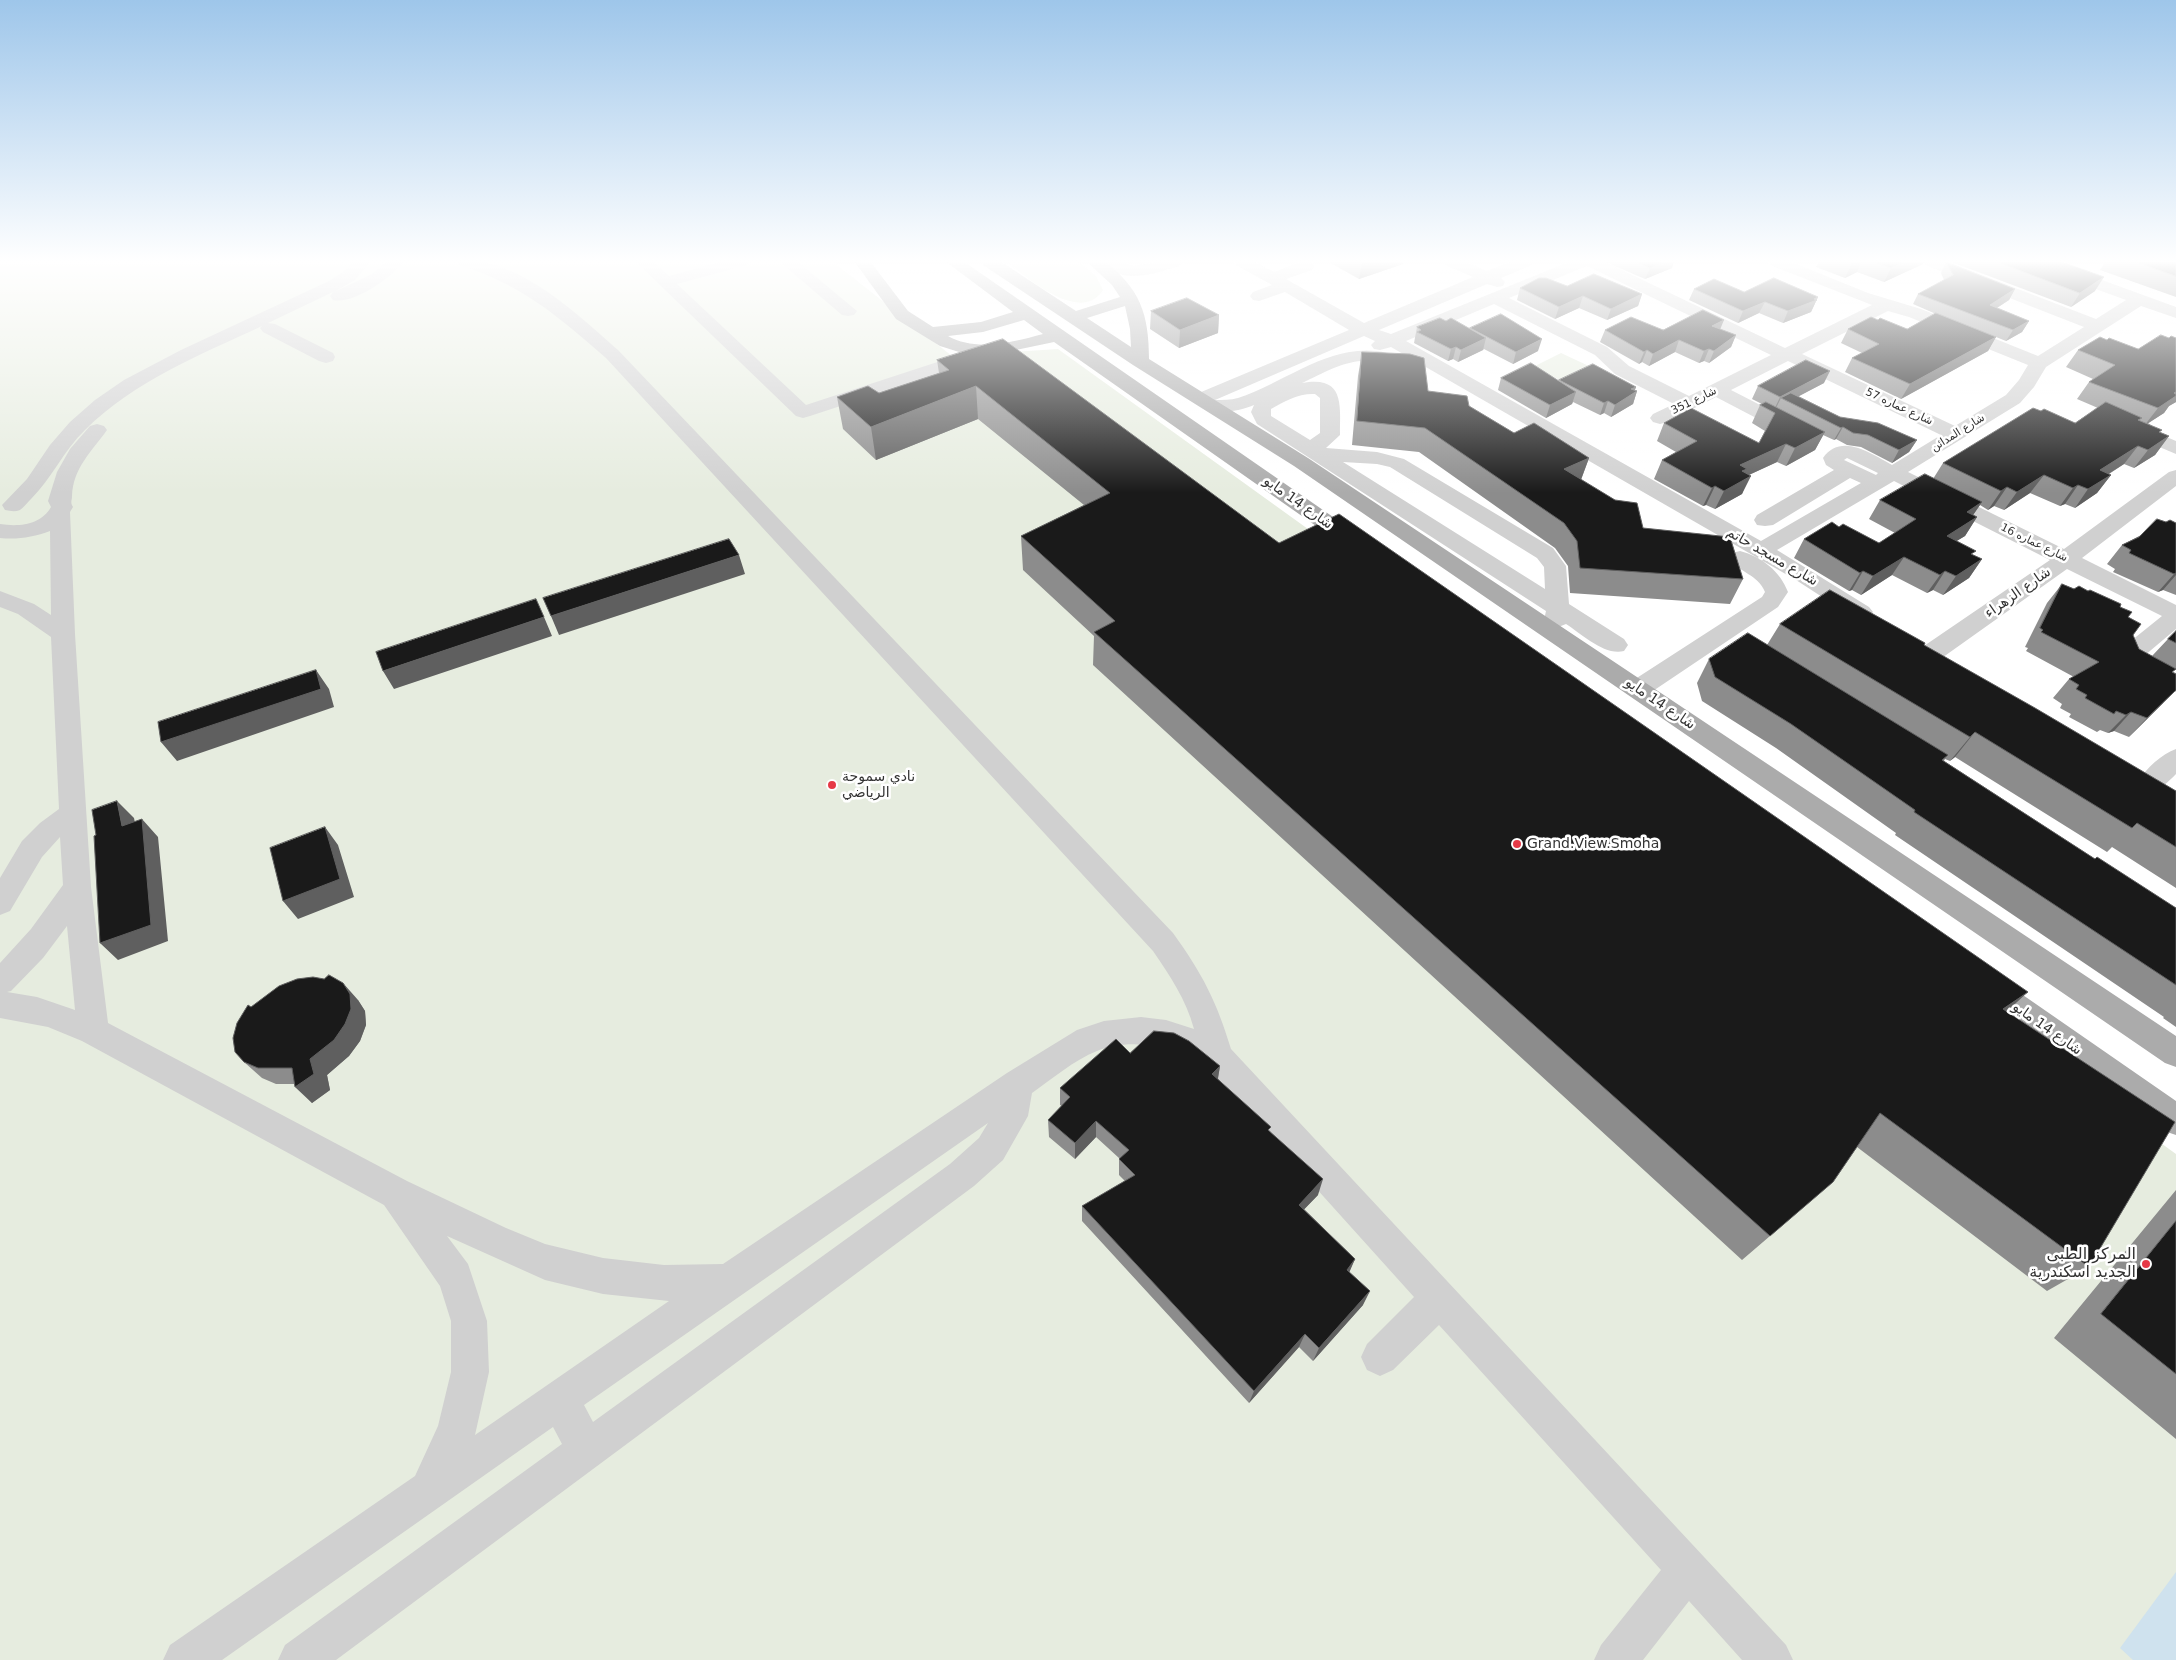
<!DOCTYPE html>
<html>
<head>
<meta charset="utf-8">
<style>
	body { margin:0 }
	canvas { display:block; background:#fff }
</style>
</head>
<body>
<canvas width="2176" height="1660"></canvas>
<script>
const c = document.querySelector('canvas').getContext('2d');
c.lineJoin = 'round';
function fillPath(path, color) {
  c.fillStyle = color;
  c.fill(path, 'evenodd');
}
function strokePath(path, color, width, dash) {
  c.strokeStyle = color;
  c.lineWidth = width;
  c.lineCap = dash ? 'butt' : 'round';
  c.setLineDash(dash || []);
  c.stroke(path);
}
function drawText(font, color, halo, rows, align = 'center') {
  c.font = font + ' "DejaVu Sans","Noto Naskh Arabic",sans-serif';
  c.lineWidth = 5;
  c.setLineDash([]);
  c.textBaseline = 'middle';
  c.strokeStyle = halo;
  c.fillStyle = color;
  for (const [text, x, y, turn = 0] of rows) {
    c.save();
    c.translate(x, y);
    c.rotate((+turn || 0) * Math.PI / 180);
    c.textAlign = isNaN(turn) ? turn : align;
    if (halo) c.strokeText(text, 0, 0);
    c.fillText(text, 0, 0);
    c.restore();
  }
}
const green = new Path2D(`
	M0,261H832L952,356L1058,349L2176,1154V1660H0Z
	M1006,261H1078L1096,276L1103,290C1081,325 1027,278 1006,261Z
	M1561,353L1591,367L1562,381L1533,367Z`);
const water = new Path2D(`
	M2176,1572V1660H2133L2120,1648Z`);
const minor = new Path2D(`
	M354,261H371L355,280L334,292L372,274L387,261H404C393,277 353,305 333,300L330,296L333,292L268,323L275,324L333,353L335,357L333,361L326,363L319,361L263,332L260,328L262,326C200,355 134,381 85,430C64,450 52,478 31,499C28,502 24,507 20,510C15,512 10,511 5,510L2,505L27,479L50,445L70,422L95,400L124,380L181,350L329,281L343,272Z
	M457,261C516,255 577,314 618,350L1173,933C1202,973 1217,1002 1231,1049L1786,1645L1793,1660H1742L1689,1601L1643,1660H1594L1601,1645L1661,1570L1439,1325L1393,1370L1380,1376L1367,1370L1361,1357L1367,1344L1414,1297L1206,1066L1199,1050L1188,1055C1160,1045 1126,1039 1097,1051C1074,1060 1052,1079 1032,1093L1028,1116L1003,1160L974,1186L336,1660H278L285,1645L562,1444L553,1427L222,1660H163L170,1645L415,1476L438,1426L451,1372V1321L440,1286L384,1205L82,1041L48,1027L0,1018V963L31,929L63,885L60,837L42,857L10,911L0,915V878L22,841L40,823L59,809L51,637L18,614L0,607V591L34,604L51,615L50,531C34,537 17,540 0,538V524C19,527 41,525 51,507L48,501L57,472L70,449L90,426L97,424L104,426L107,430C92,451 73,468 72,496C72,501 70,502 73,507L70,512L75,634L91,887L108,1023L407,1181L506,1228L545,1244L603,1258L664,1265L723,1264L1007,1073L1077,1030L1104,1021L1141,1017L1166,1020L1194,1029C1186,999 1170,976 1153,951L606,358C558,316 521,284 459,265ZM67,926L75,1010L37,997L7,992L11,991L43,958ZM988,1123L979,1138L950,1164L593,1422L584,1405ZM447,1236L545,1280L603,1294L669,1301L475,1435L489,1372L487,1321L468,1264Z
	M635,261H652L669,276L724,261H749L747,265L677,284L806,405L968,352L974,350L980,352L983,356L980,360L810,416L803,418L796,416Z
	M779,261H797L857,311L854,315L848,316L842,315Z
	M1100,261H1119L1134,266L1162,261H1186C1183,266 1175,267 1169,269C1149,276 1115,283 1100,261Z
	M1234,261H1253L1274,272L1300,262H1312L1314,266L1312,270L1286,279L1364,323L1473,277L1445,265L1443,261H1464L1487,271L1513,261H1534L1532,265L1501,278L1505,282L1503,286L1497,287L1487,284L1379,330L1391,334L1571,261H1603L1785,348L1872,305L1770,265L1768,261H1789L1868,293L1921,309L2038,356L2084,327L1925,265L1923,261H1945L2096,319L2126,300L2030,265L2028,261H2050L2176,307V318L2141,306L2046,367L2034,387L2020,403L1908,472L2064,549L2169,472L2176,470V486L2082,558L2176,605V629L2144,656L2176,673V692L2167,690L2124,667L2118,655L2121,649L2162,616L2067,569L1939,660L1930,662L1921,660L1918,654L1921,648L2050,560L1894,481L1777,550L1869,607L1873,612L1869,617L1861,620L1853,617L1796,580L1391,347L1380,350L1374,349L1371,345L1375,341L1364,336L1215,400C1222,400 1231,400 1238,398C1287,382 1333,340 1387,353C1395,355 1403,358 1407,364L1405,368C1392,371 1383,362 1371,361C1346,359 1324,373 1302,383C1345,375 1340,405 1340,435L1326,448L1377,452L1404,459L1553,548L1566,566L1569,604L1624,639L1628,645L1624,651C1604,656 1582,634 1566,624L1556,628L1548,625L1544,620L1546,611L1257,424L1251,412L1254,405C1240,411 1221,414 1206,410L1203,406L1205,404L1194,403L1191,399L1194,395L1349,330L1285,292L1259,301L1253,300L1250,296L1253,292L1272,285L1236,265ZM1587,266L1771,355L1689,396L1629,366L1607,347L1509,298ZM1494,304L1595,355L1615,374L1674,404L1653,414L1650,418L1653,422L1660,424L1667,422L1716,397L1783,432L1790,434L1797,432L1800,428L1797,424L1731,390L1788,361L1941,435L1892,465C1872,454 1841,432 1823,458L1826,465L1834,470L1757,515L1754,520L1757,525L1765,526L1773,525L1850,478L1861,483L1761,541L1406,341ZM1888,311L1909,317L2028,365L2019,380L2006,395L1955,426L1802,354ZM1315,394L1320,398V433L1310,440L1271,416V409C1285,401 1299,393 1315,394ZM1847,458L1878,473L1876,475L1844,460ZM1343,462L1377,464L1390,467L1537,558L1544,567L1545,589Z
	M2131,422L2176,441V454L2124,432L2121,428L2124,424Z
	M1740,551C1762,557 1780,571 1788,592L1778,607L1647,695L1638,698L1629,695L1626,689L1629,683L1762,597L1765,592C1758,574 1739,573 1729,558L1732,553Z
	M2176,749V774C2165,785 2158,793 2143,788L2139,781C2146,768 2162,754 2176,749Z`);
const major = new Path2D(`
	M854,261H870L908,311L933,327L981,322L1013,312L945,261H963L1362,537L1365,542L1362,547L1354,549L1346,547L1054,342L992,355L959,352L940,346L896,319ZM1024,320L1043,334C1014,342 976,352 948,336L983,332Z
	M981,261H1000L1076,311L1120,297L1112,285L1086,261H1104C1140,288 1149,314 1149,359L1308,458L2176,1036V1067L2165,1063L1294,466L1133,365L983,265ZM1125,306L1130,329L1131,347L1087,318Z
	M1983,971L1994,975L2176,1101V1135L2164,1131L1972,993L1968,984L1972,975Z`);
const wall = new Path2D(`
	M1327,261H1403V264L1359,279Z
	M1603,261H1674L1672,268L1645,279Z
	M1819,261H1924L1923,264L1884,282L1857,272L1845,278L1816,267Z
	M1949,261H2059L2095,291L2071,307Z
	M2106,261H2176V297L2100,270Z
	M1946,262L2015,289L2009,300L1997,308L2029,321L2022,332L2006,341L1996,337L1988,351L1901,399L1845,372L1852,358L1862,353L1841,343L1848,329L1878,320L1907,329L1936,314L1913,304L1918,294L1944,280L1941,273Z
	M1567,286L1642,294L1638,306L1607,320L1579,308L1555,319L1517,300L1520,288Z
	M1694,289L1744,292L1818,297L1811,312L1783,323L1759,313L1738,323L1689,300Z
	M1151,311L1219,315L1218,333L1179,348L1150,329Z
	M1446,321L1470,329V328L1538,351L1513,364L1484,349L1483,350L1458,362L1453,359L1448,361L1414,343L1417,327Z
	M1720,329L1736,335L1731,347L1709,363L1704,361L1699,363L1675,352L1649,366L1642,362L1639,364L1600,342L1605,330Z
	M2169,338H2176V402L2169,406L2164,413L2148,423L2160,432L2169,436L2155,455L2134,468L2124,464L2109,474L2111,475L2097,493L2075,508L2065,504L2060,506L2030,493L2004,510L1994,506L1988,510L1980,505L1973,515L1977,517L1965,536L1956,541L1973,555L1982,559L1969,578L1943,595L1933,590L1927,593L1892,575L1861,595L1852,590L1849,591L1794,558L1804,539L1839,527L1879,543L1895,533L1869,519L1880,500L1933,479L1943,463L2041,411L2075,423L2098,408L2077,399L2089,382L2093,379L2066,367L2078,350L2107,340L2138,349Z
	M1362,352L1428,391L1469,406L1514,433L1589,458L1581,480L1643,528L1743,579L1730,604L1570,593L1568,566L1555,548L1419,452L1352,445L1358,376Z
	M937,360L1279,543L2006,1011L2089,1267L2047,1291L1857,1147L1833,1182L1742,1260L1093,665L1094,636L1023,570L1021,536L1084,505L978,419L876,460L843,429L837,397L879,393L939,373Z
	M1501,378L1559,381L1636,387L1635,390L1637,391L1633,404L1611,417L1604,413L1600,415L1573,402L1572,404L1546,418L1498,390Z
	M1824,383L1798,396L1840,417L1917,440L1909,452L1892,463L1861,447L1847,445L1836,439L1834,440L1823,435L1815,450L1786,466L1777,462L1749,475L1742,494L1715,509L1706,505L1703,506L1654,479L1662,460L1676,452L1657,441L1664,423L1759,443L1765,431L1752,423L1760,405L1762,404L1752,399L1758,386Z
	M2166,522L2176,523V595L2163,590L2158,592L2113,572L2115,569L2107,564L2122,545Z
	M2062,584L2120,607L2128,617L2133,635L2139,649L2152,656L2168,639L2176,631V670H2174L2172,672L2163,703L2129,737L2114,731L2108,733L2100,730L2097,732L2069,717L2071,714L2060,708L2062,704L2053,698L2069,679L2074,677L2026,651L2028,648L2025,647L2047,603Z
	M1780,624L1925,643L1924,645L2176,791V888L2112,847L2107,852L1955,757L1950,761L1945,759L1944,761L2095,859L2176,908V1027L2163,1018L2164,1017L1895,835L1896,833L1776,748L1702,701L1697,683L1709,659L1767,645Z
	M358,1000L365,1011L366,1025L360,1041L349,1056L327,1075L330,1090L312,1103L295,1084H276L262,1078L244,1062L251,1007Z
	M1130,1053L1220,1066L1218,1079L1270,1131L1318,1195L1304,1209L1355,1259L1349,1272L1363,1305L1313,1361L1299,1347L1249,1403L1082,1221V1206L1125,1181L1119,1175V1158L1096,1137L1075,1159L1049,1137L1048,1120L1062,1106L1060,1105V1088Z
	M2176,1190V1439L2054,1338Z`);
const shadedWall = new Path2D(`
	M1367,261H1403V264L1359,279L1362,262Z
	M1667,261H1674L1672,268L1645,279L1650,268Z
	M1858,261H1862L1857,272L1845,278L1852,263Z
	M1907,261H1924L1923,264L1884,282L1891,268Z
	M2104,277L2095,291L2071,307L2080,293Z
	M2015,289L2009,300L1984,316L1990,305Z
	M1642,294L1638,306L1607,320L1611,309Z
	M1583,296L1579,308L1555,319L1559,307Z
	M1818,297L1811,312L1783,323L1788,311Z
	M1765,302L1759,313L1738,323L1743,311Z
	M1219,315L1218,333L1179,348L1180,330Z
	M1724,320L1719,332L1712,326Z
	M2029,321L2022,332L2006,341L2013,330Z
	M1736,335L1731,347L1709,363L1714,351Z
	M1996,337L1988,351L1901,399L1910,384Z
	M1486,338L1483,350L1458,362L1461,350Z
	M1542,339L1538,351L1513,364L1516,352Z
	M1679,340L1675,352L1649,366L1653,354Z
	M1456,347L1453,359L1448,361L1451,349Z
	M1709,349L1704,361L1699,363L1704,351Z
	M1647,350L1642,362L1639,364L1644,352Z
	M1830,371L1824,383L1788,402L1781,398L1776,408L1774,410L1780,397Z
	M976,386L978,419L876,460L871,427Z
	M1636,387L1633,394L1637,391L1633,404L1611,417L1615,405L1631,389Z
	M1576,392L1572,404L1546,418L1550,405Z
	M2176,392V402L2169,406L2164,413L2144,426L2158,408Z
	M1608,401L1604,413L1600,415L1604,403Z
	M1843,427L1836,439L1834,440L1841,428Z
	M1825,432L1815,450L1786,466L1795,448Z
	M2169,436L2155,455L2134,468L2148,450Z
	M1917,440L1909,452L1892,463L1899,450Z
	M1786,444L1777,462L1742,478L1751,476L1742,494L1715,509L1724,491L1740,465Z
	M2138,446L2124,464L2086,488L2100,470Z
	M1589,458L1580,482L1564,469Z
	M2044,475L2030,493L2004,510L2017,492Z
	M2111,475L2097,493L2075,508L2088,489Z
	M2078,485L2065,504L2060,506L2073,488Z
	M1715,486L1706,505L1703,506L1712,488Z
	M2007,487L1994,506L1988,510L2001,491Z
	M1982,502L1969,521L1967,512Z
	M1977,517L1965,536L1934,555L1947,536Z
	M739,555L745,574L559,635L551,616Z
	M1904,557L1892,575L1861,595L1873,576Z
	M1982,559L1969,578L1943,595L1956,576Z
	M1863,571L1852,590L1849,591L1860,573Z
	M1945,571L1933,590L1927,593L1940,575Z
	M2176,573V575L2163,590L2158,592L2174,574Z
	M544,617L552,636L394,689L383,671Z
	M316,670L329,689L334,707L177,761L161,742Z
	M2176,690L2129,737L2147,718Z
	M2131,712L2114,731L2108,733L2126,715Z
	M1975,732L1955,757L1950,761L1970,737Z
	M117,801L134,818L139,843L122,826Z
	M142,819L158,837L168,941L118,960L100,943Z
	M325,827L338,845L354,897L298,919L283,901Z
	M343,983L358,1000L365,1011L366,1025L360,1041L349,1056L327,1075L330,1090L312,1103L295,1087L310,1059Z
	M2028,992L1994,1023L2003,1009Z
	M1220,1066L1217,1083L1212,1074Z
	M1096,1121V1137L1075,1159V1143Z
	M1323,1179L1318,1195L1294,1220L1299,1205Z
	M1355,1259L1349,1273L1347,1270Z
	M1370,1291L1363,1305L1313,1361L1319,1348Z
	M1305,1334L1299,1347L1249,1403L1254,1391Z`);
const building = new Path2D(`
	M1634,261H1667L1650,268Z
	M1845,261H1858L1852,263Z
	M1871,261H1907L1891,268Z
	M1995,261H2059L2104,277L2080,293Z
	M2133,261H2176V276Z
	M1946,262L2015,289L1990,305L2029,321L2013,330L1918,294L1953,275Z
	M1594,274L1642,294L1611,309L1583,296L1559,307L1520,288L1539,278H1546L1567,286Z
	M1774,278L1818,297L1814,299L1817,300L1788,311L1765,302L1743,311L1694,289L1714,279L1744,292Z
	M1187,298L1219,315L1180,330L1151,311Z
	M1703,310L1724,320L1712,326L1736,335L1714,351L1709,349L1704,351L1679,340L1653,354L1647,350L1644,352L1605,330L1631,317L1663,330Z
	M1936,313L1996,337L1910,384L1852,358L1879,344L1848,329L1871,317L1878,320L1880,318L1907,329Z
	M1501,314L1542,339L1516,352L1470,328Z
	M1440,318L1446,321L1451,318L1486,338L1461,350L1456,347L1451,349L1417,332L1421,330L1417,327Z
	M2161,335L2169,338L2171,336L2176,338V392L2174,393L2176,394V396L2158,408L2089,382L2115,365L2078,350L2100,337L2107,340L2109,338L2138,349Z
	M1003,339L1279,543L1339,514L2028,992L2003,1009L2175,1122L2089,1267L1880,1113L1833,1182L1770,1236L1094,632L1115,621L1021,536L1110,493L976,386L871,427L837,397L868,386L879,393L949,370L937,360Z
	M1362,352L1410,354L1424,358L1428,391L1467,396L1469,406L1514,433L1534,423L1589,458L1564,469L1615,500L1637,503L1643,528L1730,537L1743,579L1580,568L1577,541L1564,523L1425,428L1357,421Z
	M1806,360L1830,371L1780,397L1758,386Z
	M1531,363L1576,392L1550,405L1501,378Z
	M1593,364L1636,387L1631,389L1637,391L1615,405L1608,401L1604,403L1559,380Z
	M1791,393L1840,417L1878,423L1917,440L1899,450L1868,435L1853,433L1843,427L1841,428L1781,398Z
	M1766,402L1825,432L1795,448L1786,444L1740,465L1747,469L1742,471L1751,476L1724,491L1715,486L1712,488L1662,460L1697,441L1664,423L1691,408L1759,443L1775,413L1760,405Z
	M2106,402L2142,418L2138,420L2162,430L2159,432L2169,436L2148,450L2138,446L2100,470L2111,475L2088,489L2078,485L2073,488L2044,475L2017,492L2007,487L2001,491L1943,463L2033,408L2041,411L2044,409L2075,423Z
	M1925,474L1982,502L1967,512L1977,517L1947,536L1976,551L1971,554L1982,559L1956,576L1945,571L1940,575L1904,557L1873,576L1863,571L1860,573L1804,539L1832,522L1839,527L1843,524L1879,543L1916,519L1880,500Z
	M2157,519L2166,522L2170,520L2176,523V573L2174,574L2129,553L2131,550L2122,545L2139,537Z
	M729,539L739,555L551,616L543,598Z
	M2062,584L2074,589L2079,586L2088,591L2090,590L2121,604L2120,607L2132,612L2128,617L2141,624L2133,635L2139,649L2176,669L2172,672L2176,674V690L2147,718L2131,712L2126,715L2116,711L2114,714L2085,698L2087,695L2076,689L2079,685L2069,679L2099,662L2041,632L2043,630L2040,628Z
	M1830,590L1925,643L1924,645L2035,708L2176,791V847L2137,823L2132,828L1975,732L1970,737L1780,624Z
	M536,599L544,617L383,671L376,652Z
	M2176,631V643L2168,639Z
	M1748,633L1948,755L1942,760L2095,859L2097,857L2176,908V985L1914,812L1915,810L1791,724L1715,677L1709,659Z
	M316,670L321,689L161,742L158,722Z
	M117,801L122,826L142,819L151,925L100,943L94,836L96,835L92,810Z
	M325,827L340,879L283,901L270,848Z
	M329,975L343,983L350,994L351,1009L345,1024L334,1040L310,1059L314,1074L295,1087L292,1068H258L244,1062L235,1052L233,1038L237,1023L248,1005L251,1007L279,986L297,979L313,977L324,979Z
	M1154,1031L1174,1033L1189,1041L1220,1066L1212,1074L1271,1127L1268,1130L1323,1179L1299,1205L1355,1259L1347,1270L1370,1291L1319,1348L1305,1334L1254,1391L1082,1206L1135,1175L1119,1159L1129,1150L1096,1121L1075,1143L1048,1120L1070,1097L1060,1088L1116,1039L1130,1053Z
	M2176,1221V1374L2101,1314Z`);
const markers = [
	[832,785,5,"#e63946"],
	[1517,844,5,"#e63946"],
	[2146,1264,5,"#e63946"]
];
const farStreetnames = [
	["شارع 351",1694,401,-26],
	["شارع عماره 57",1899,407,25],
	["شارع المدائن",1958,433,-32],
	["شارع عماره 16",2034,543,26]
];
const streetNames = [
	["شارع 14 مايو",1298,503,35],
	["شارع مسجد حاتم",1772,557,30],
	["شارع الزهراء",2018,593,-35],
	["شارع 14 مايو",1660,704,34],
	["شارع 14 مايو",2047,1029,35]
];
const poiNames = [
	["نادي سموحة",842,777],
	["الرياضي",842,793],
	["Grand.View.Smoha",1527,844]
];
const nearPoinames = [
	["المركز الطبى",2136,1255],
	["الجديد اسكندرية",2136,1273]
];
fillPath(green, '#e6ecdf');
fillPath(water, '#cfe2ee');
fillPath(minor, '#d0d0d0');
fillPath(major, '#ababab');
fillPath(wall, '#8c8c8c');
fillPath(shadedWall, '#5f5f5f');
fillPath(building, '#1a1a1a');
strokePath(building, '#5f5f5f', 1);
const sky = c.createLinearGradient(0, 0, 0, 493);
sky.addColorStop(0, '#9ec6ea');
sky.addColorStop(0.53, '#fff');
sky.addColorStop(1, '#ffffff00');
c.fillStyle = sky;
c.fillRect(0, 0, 2176, 493);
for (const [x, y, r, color] of markers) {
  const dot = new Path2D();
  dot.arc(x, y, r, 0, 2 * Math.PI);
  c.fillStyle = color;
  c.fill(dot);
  strokePath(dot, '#fff', 2);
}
drawText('11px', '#333', '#fff', farStreetnames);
drawText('14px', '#333', '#fff', streetNames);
drawText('14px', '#333', '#fff', poiNames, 'left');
drawText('16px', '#333', '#fff', nearPoinames, 'right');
</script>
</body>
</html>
